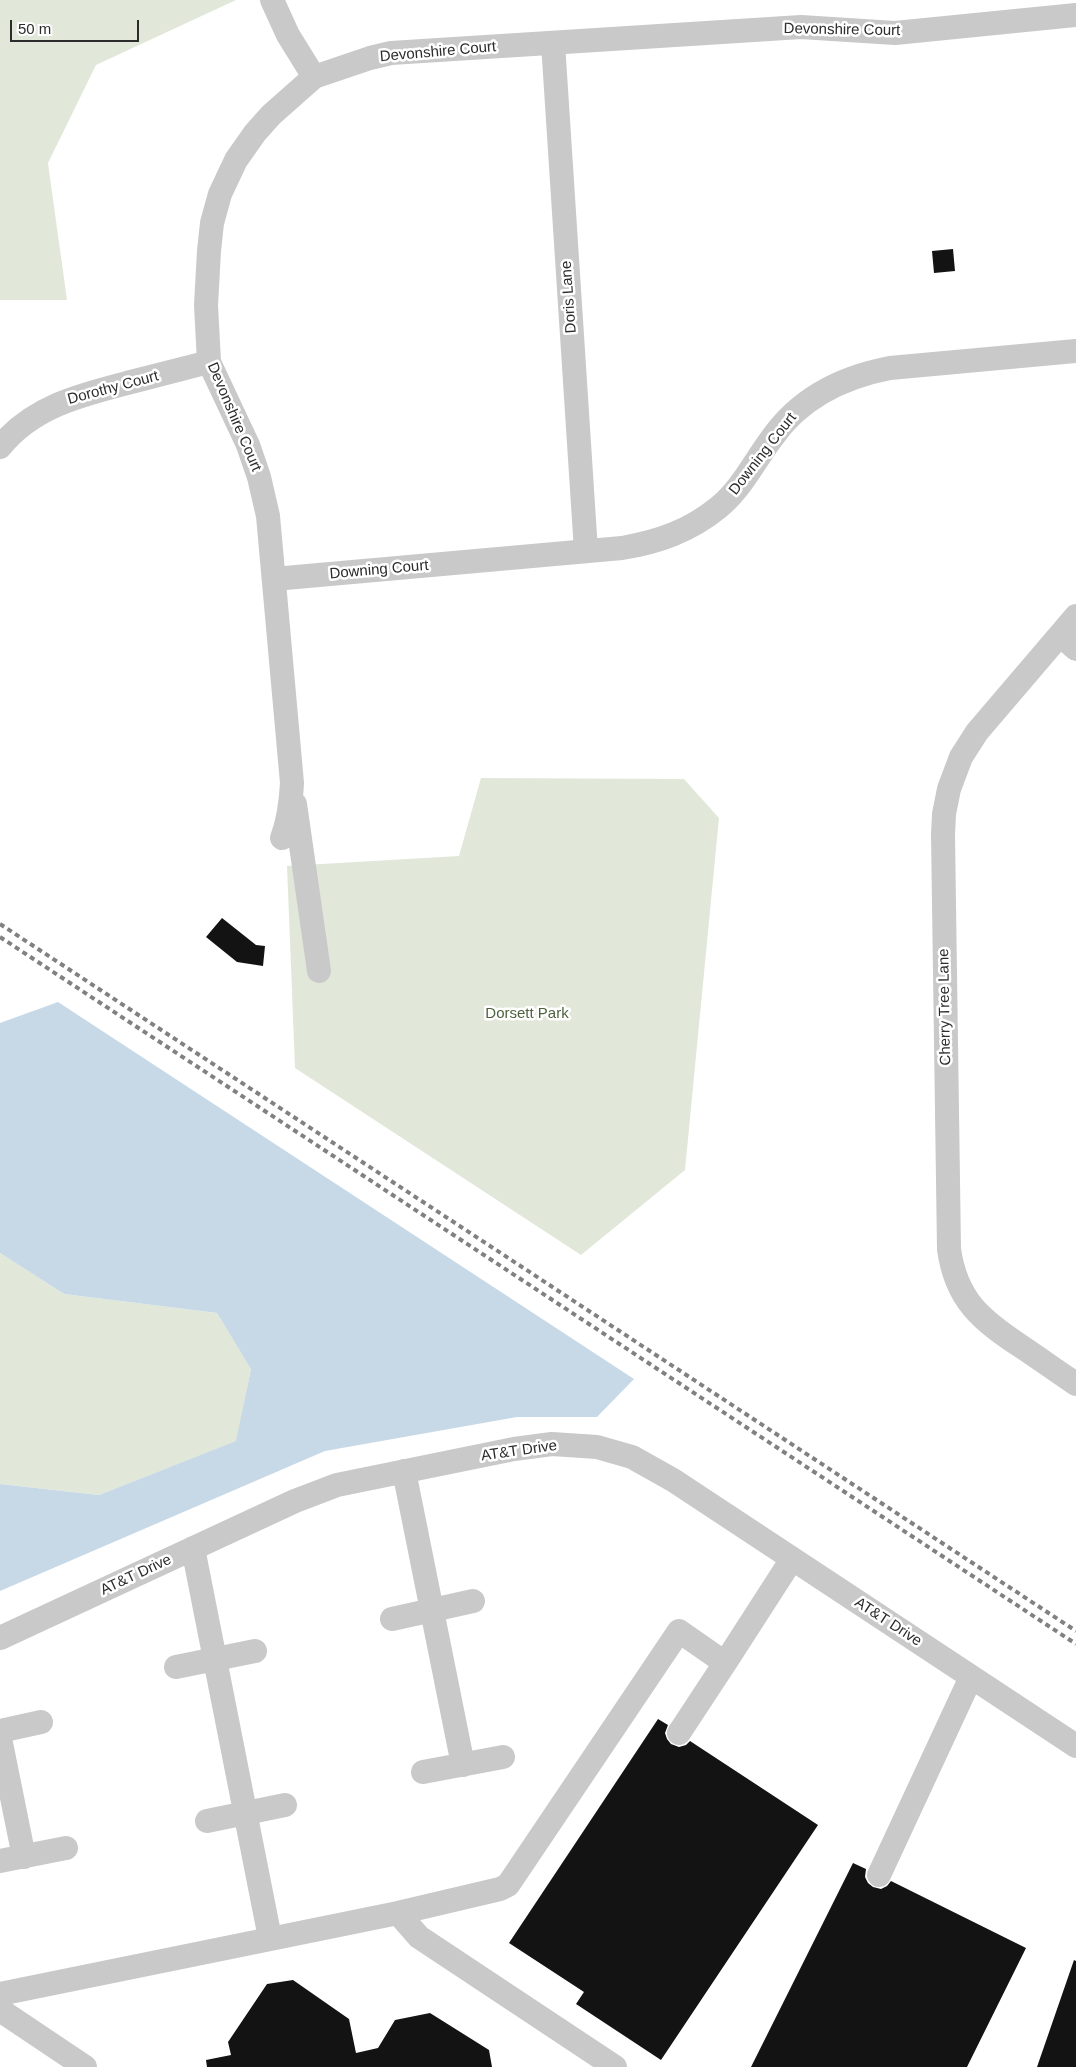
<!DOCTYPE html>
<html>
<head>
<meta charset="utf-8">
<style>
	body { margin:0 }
	#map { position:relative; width:1076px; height:2067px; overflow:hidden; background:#fff; font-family:Helvetica,sans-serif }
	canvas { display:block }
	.scale { position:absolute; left:10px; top:20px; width:129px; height:22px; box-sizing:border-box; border:2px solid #2c2c2c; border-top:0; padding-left:6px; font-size:15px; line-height:18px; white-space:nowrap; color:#2c2c2c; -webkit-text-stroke:4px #fff; paint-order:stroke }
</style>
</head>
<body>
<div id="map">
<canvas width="1076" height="2067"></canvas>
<div class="scale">50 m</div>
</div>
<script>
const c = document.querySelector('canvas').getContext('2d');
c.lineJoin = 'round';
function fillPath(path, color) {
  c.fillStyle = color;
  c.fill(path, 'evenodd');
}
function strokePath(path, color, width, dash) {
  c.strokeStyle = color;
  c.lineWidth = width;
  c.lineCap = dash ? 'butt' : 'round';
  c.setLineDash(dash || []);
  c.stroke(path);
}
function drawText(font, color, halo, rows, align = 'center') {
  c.font = font + ' Helvetica,sans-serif';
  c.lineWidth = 5;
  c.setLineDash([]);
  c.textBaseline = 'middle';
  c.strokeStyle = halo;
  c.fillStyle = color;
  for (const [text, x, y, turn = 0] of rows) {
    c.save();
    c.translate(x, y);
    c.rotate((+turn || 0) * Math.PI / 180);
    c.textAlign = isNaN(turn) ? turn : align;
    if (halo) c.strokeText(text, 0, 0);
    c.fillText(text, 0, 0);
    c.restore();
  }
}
const green = new Path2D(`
	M0,0H236L96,65L48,163L67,300H0Z
	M481,778L684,779L719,818L685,1170L581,1255L295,1068L287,866L459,856Z
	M0,1253L64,1294L217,1313L251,1368L237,1441L99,1495L0,1484Z`);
const water = new Path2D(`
	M58,1002L634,1379L597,1417H517L325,1451L0,1591V1484L99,1495L236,1441L251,1369L217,1313L64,1294L0,1253V1023Z`);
const building = new Path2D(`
	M953,249L955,271L934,273L932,251Z
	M222,918L256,945L265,946L263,966L237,962L206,937Z
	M658,1719L668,1725L665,1733L667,1739L671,1744L679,1747L686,1745L690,1741L818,1825L661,2060L576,2004L584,1992L509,1943Z
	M853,1863L866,1869L865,1877L868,1883L873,1887L881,1889L887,1886L891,1881L1026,1948L967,2067H751Z
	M1074,1960L1076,1961V2067H1037Z
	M293,1980L349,2019L356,2053L378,2048L395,2020L430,2013L489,2050L492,2067H207L206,2060L231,2055L228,2042L267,1984Z`);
const minor = new Path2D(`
	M272,0L288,35L314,77
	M553,43L586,551
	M0,447C32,407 80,395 127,383C155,376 182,369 209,362
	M274,579L622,548C658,542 690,531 719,507C742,488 754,462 772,438C800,398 843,377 890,368L1076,351
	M1076,616L977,732L961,757L949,789L944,814L943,835L949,1249C956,1300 981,1320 1022,1347C1040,1359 1058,1372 1076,1384
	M1060,635L1076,649
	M295,804L319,971
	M282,838C289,820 291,802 292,783L268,516L259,477L248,445L209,362L206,305L209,251L212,223L220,194L236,160L255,133L271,115L314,77L370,58L391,53L801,27L895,33L1076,15
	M404,1471L463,1765
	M193,1548L270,1938
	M392,1619L473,1601
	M0,1638L295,1501L337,1485L514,1449L552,1444L597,1447L632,1457L673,1480L1076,1746
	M176,1667L255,1651
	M0,1731L41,1722
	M679,1733L725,1663
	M0,1738L24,1857
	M423,1772L503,1757
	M207,1821L285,1805
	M0,1861L66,1848
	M879,1875L971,1677
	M398,1913L419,1937L615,2067
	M0,1994L398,1913L500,1889L508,1885L679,1631L725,1663L792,1559
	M0,2010L85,2067`);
const rail = new Path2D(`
	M0,924L1076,1631
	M0,937L1076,1644`);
const streetNames = [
	["Devonshire Court",842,30,1],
	["Devonshire Court",438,52,-5],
	["Doris Lane",569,297,-94],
	["Dorothy Court",113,388,-15],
	["Devonshire Court",234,417,67],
	["Downing Court",763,454,-52],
	["Downing Court",379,570,-5],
	["Cherry Tree Lane",945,1007,-91],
	["AT&T Drive",519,1451,-8],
	["AT&T Drive",136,1575,-25],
	["AT&T Drive",888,1622,33]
];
const parkNames = [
	["Dorsett Park",527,1014]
];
fillPath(green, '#e1e8da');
fillPath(water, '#c7d9e7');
fillPath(building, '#131313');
strokePath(minor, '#c9c9c9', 24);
strokePath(rail, '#818181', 4, [5, 4]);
drawText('15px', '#2c2c2c', '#fff', streetNames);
drawText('15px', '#4c633d', '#fff', parkNames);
</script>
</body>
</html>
